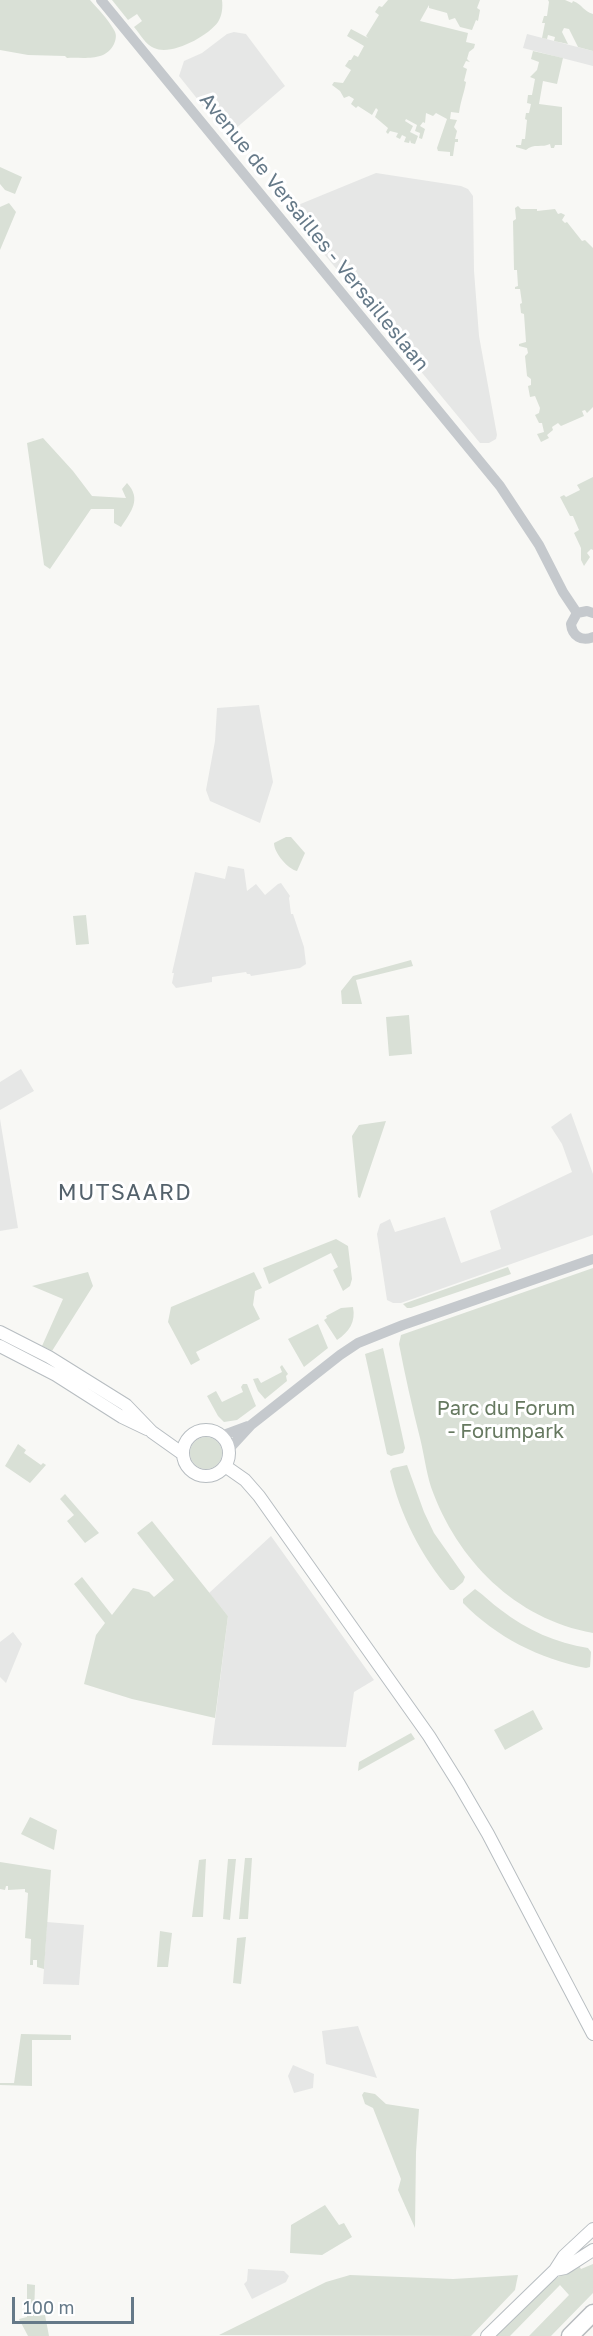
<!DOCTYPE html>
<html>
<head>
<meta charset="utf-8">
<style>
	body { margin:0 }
	#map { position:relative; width:593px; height:2336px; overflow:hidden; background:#f8f8f5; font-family:"Golos Text",sans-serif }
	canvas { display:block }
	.scale { position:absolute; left:12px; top:2297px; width:122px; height:27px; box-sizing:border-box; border:3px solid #657988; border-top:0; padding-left:8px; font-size:18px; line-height:21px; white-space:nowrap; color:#657988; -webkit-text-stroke:4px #fff; paint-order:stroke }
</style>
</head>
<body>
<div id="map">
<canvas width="593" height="2336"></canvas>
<div class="scale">100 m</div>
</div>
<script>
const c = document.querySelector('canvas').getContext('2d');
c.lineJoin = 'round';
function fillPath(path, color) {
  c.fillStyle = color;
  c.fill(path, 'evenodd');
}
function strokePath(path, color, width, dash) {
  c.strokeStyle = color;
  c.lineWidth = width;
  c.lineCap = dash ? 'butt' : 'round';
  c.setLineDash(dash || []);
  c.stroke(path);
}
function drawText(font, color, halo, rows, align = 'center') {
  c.font = font + ' "Golos Text",sans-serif';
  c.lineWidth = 6;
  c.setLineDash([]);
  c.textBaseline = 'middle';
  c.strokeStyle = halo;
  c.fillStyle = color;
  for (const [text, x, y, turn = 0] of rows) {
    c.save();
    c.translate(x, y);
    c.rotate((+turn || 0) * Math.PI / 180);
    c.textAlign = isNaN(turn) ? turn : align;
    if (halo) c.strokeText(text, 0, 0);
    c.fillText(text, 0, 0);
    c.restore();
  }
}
const built = new Path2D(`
	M234,32L246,34L285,86L227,136L179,76L184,61L202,53L227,34Z
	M527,34L593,51V66L523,48Z
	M376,173L461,186L468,189L473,196L474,271L479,336L497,435L496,439L489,443H480L296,220L298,205Z
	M259,705L273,782L260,823L210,801L206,790L215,741L217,708Z
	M228,866L244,869L247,891L256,884L265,895L278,884L281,883L290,896L289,898L291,914H293L304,947L306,964L300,968L251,976L250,974H247L246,972L212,977V982L176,988L172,983L174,973H172L195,872L225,879Z
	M21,1069L34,1091L0,1110V1082Z
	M571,1113L593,1174V1235L401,1303H393L387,1300L377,1234L380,1224L390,1219L395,1232L445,1217L461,1263L501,1249L490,1211L572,1172L562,1144L551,1127Z
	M0,1119L18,1228L0,1231Z
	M271,1536L374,1680L354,1692L346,1747L212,1745L228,1616L209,1593Z
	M13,1632L22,1644L6,1683L0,1677V1642Z
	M47,1922L84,1925L79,1985L43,1984Z
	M358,2026L377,2078L326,2064L322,2031Z
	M293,2065L314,2074L313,2088L294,2093L288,2076Z
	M248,2269L284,2271L289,2276L286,2282L252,2299L244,2284L247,2281Z`);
const green = new Path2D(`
	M0,0H90C98,9 108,19 114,30C117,35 116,39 114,44C105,62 85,57 67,58L65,56L28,55L0,50Z
	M112,0H222C223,7 222,16 218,22C207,37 171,56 154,48C146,45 140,34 134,27L142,21L137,14L128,20Z
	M388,0H480L477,8L480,10L478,21L476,20L472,30L460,27L455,18L449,20L447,13L429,8V5L420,21L468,33L466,42L475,44L474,48L469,52L467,59L470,62L466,61L463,67L467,69L464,81L466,82C464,94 461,99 459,113L451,112L450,119L457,120L454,127L457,131L455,139H458V142H455L453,156H450V152L438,151L437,148L447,119L436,113L433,116L426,113L425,123L423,122L420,126L425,129L422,139L419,138L420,133L415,131L417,125L406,119L405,121L413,126L410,132L418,136L415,144L411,143L410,140L409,143L404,142L406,137L402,135L400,139L396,137L398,133L390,131L388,134L386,132L388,128L375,117L378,110L376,108L372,115L358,106L356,108L351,104L354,99L349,96L344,98L340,91L332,85L334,82L343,83L351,70L345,66L349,60H351L354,55L358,57L364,46L347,36L351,29L368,38L366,36L379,15L375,12L379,6L382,7Z
	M548,0H565L572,3L573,1C583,5 583,11 593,14V51L578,47L569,29L564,28L562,32L568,44L554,41L555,37L548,35L547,39L542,38L545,23H542L544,16H547L549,2Z
	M533,51L563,58L557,84L543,81L539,104L562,107V145H555L554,148H551L550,144C543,148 533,143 526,150L516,147V145H521L522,139H525L527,120L525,119L526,113H529L531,104L527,103L528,95H532L535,79L530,77L537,70L539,62L531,59Z
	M0,167L22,177L15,194L5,190L0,184Z
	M9,203L16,212L0,250V207Z
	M518,206L521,209H537V211L555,209L558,214L561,213L565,215L562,220L565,223L567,222L582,241L585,240L593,248V407L587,413L585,410L582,411L584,416L561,426L558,423L552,427L553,430L547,435L549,438L541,442L537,434L544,432L542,423H539L535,415L539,413L540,408L535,396L530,397L528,386L531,385V379L527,376L525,356L528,353L527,348L519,346V344L526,342L524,314L521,313L520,304L522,303L520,289H515V287L518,286L517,270H514L513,221L516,219L515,208Z
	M43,438L73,471L92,496L126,498L122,489L127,483C142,499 131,512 121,527L114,523V509H91L50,569L44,565L27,443Z
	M593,477V550L591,549L587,553L590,557L584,566L581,560V548L574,533L579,530L573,516H570L560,497L564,495L566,497L580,490L577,485Z
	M286,837H291L305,853L297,871C288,869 274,853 274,843Z
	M86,915L89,944L76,945L73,916Z
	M411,960L413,966L356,980L362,1004H342L341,991L353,976Z
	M409,1015L412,1054L389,1056L386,1017Z
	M386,1121L360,1198L358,1197L352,1136L359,1125Z
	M336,1239L348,1246L352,1279L350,1286L343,1291L333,1270L338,1267L331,1253L269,1284L263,1268Z
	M508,1267L511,1274L411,1308H407L403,1304Z
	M593,1268V1633C515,1619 457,1560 431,1487C426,1471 424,1454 420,1438C412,1407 405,1375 399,1344L401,1335Z
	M88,1272L93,1286L52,1351L42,1346L63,1299L32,1286Z
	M254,1272L262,1288L255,1291L253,1305L260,1319L196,1352L200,1360L191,1365L168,1322L171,1307Z
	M353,1307C356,1322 349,1332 337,1340L324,1320L327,1318L326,1316L341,1308Z
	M318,1324L328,1348L304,1367L288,1339Z
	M383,1348L405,1448L403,1453L391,1456L387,1454L365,1354Z
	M282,1365L288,1374L286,1376L287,1381L265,1399L258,1391L253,1379L258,1378L261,1383L282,1372L280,1367Z
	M243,1384H247L256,1406L237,1420L224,1422L218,1416L207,1396L216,1391L222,1402L243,1392L241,1387Z
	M190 1453a16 16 0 1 1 32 0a16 16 0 1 1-32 0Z
	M18,1444L26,1450L24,1453L41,1465L43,1463L46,1465L30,1483L5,1466Z
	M407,1465L424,1512L434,1533L465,1577L463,1582L454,1590H450C421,1556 400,1515 390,1471L393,1468Z
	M65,1494L99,1533L85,1543L67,1521L74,1515L60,1499Z
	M152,1521L228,1616L215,1718L132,1699L84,1684L96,1635L105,1623L74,1584L82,1577L112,1615L133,1588L149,1592L154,1597L174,1580L137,1533Z
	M475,1589C484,1595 492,1604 501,1610C527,1630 556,1643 588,1648L591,1652L590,1667L586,1668C540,1659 496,1637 463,1603V1599Z
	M533,1710L543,1729L505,1750L494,1730Z
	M411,1733L415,1739L358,1771L359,1762Z
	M30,1817L57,1830L54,1850L21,1834Z
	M245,1858H252L248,1919H239Z
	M206,1859L203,1917H192L199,1860Z
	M228,1859H236L230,1920L223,1919Z
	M0,1862L51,1870L44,1969L37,1967V1960H33V1965H30L31,1939L25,1938L28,1893L25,1892V1889L8,1890V1886H6L5,1890L0,1889Z
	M160,1931L172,1933L168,1967H157Z
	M246,1937L241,1984L233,1983L237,1938Z
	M21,2034L71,2035V2040H32V2086L0,2085V2083H14Z
	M364,2092L375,2094L386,2104L419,2109L416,2152L415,2228L398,2190L401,2179L373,2108L365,2104L362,2095Z
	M325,2205L339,2225L344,2223L352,2237L322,2255L290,2253L291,2225Z
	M578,2264L581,2269L593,2264V2293L551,2336H529L569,2295L560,2285L510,2336H496L552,2281Z
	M350,2275L453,2279L518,2275L515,2290L471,2336L219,2335L326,2282Z
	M27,2284L35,2285L34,2316L45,2315L49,2336H28L19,2319L27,2317Z`);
const tertiary = new Path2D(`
	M101,0L500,486L539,545L563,592L577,613
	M593,613L587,611L577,613L571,624C572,636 582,642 593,637
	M221,1436L248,1426
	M228,1450L251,1425L340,1355L358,1343L403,1325L593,1259`);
const secondary = new Path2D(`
	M0,1332L49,1357L126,1405L152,1432L183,1454
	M0,1346L56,1375L122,1417L147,1429
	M183 1453a23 23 0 1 1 46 0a23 23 0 1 1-46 0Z
	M225,1466L245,1480L259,1496L429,1736L459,1784L488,1834L593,2034
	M555,2270L565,2268L593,2250
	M487,2336L555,2270L564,2256L593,2229`);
const motorway = new Path2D(`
	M570,2336L593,2313`);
const streetNames = [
	["Avenue de Versailles - Versailleslaan",314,232,51]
];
const parkNames = [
	["Parc du Forum",506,1409],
	["- Forumpark",506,1432]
];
const quarterNames = [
	["MUTSAARD",125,1193]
];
fillPath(built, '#e6e7e6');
fillPath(green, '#d9e0d6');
strokePath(secondary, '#b7bdc1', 14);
strokePath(motorway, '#b7bbbe', 19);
strokePath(tertiary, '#c5c9cd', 10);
strokePath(secondary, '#fff', 12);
strokePath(motorway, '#fff', 16);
drawText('20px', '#657988', '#fff', streetNames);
drawText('20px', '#667960', '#fff', parkNames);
c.letterSpacing = '1.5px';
drawText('22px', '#54626c', '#fff', quarterNames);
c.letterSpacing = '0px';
</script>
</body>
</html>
